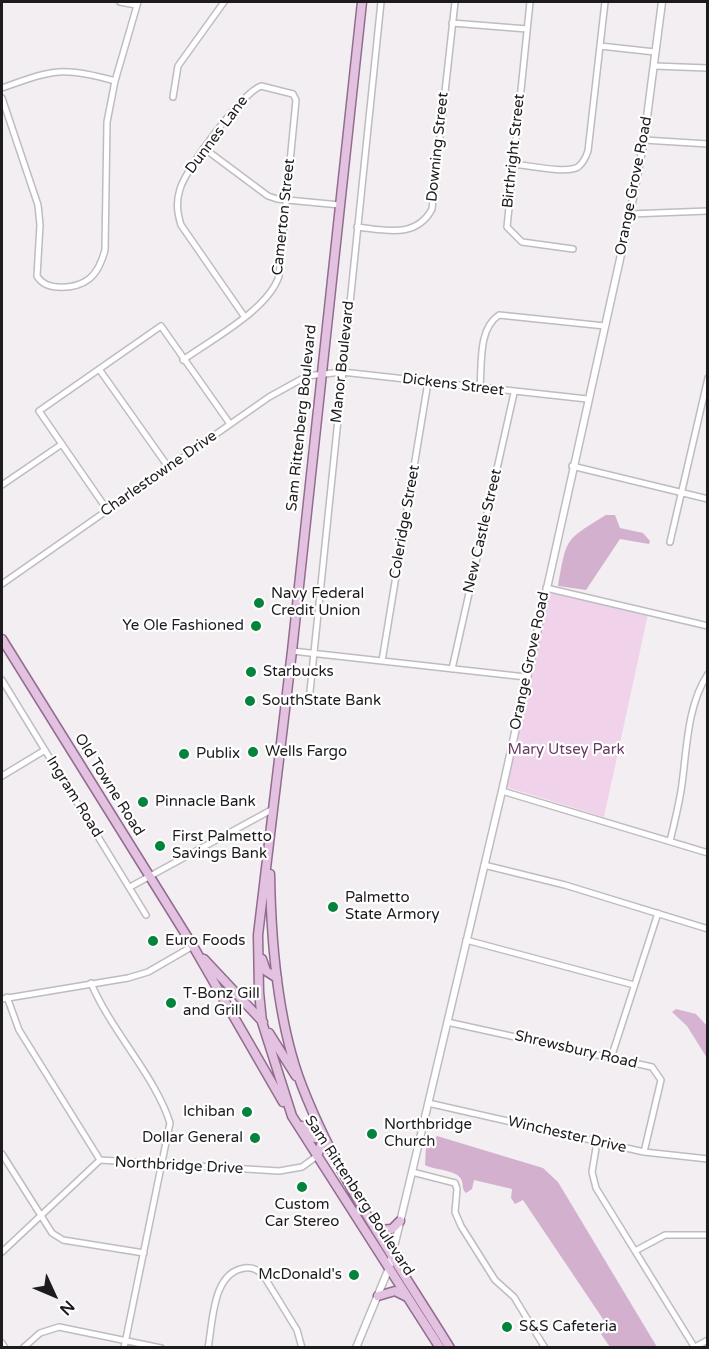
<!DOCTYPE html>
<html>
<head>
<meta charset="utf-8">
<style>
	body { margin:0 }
	#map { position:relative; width:709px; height:1349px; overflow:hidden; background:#f2eef1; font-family:"Varela Round",sans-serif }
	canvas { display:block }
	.frame { position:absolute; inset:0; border:3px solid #1d1b1d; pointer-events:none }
	.north { position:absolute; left:24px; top:1265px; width:60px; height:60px; -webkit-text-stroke:4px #fff; paint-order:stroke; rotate:134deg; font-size:16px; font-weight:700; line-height:24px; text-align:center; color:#1d1b1d }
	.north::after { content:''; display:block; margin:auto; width:21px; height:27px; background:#1d1b1d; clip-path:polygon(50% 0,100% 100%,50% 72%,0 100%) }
</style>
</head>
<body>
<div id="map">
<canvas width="709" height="1349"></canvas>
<div class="frame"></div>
<div class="north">N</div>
</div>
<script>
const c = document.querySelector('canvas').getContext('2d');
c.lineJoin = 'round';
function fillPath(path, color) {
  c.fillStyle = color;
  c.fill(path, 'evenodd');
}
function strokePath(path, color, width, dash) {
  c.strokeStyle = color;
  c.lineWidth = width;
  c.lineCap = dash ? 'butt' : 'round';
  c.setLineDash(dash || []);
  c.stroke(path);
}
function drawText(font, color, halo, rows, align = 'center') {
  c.font = font + ' "Varela Round",sans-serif';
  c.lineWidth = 4.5;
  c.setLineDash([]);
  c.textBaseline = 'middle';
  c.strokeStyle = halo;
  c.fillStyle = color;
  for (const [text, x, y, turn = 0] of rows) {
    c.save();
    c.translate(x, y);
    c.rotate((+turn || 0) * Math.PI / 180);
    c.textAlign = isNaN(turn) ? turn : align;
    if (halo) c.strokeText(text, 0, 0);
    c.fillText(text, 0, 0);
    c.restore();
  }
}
const green = new Path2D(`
	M553,593L648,614L604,817L506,787L547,597Z`);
const forest = new Path2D(`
	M606,515H615L620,528L643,533L650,541L649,544L620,539L586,590L558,586C567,537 564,541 606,515Z
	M437,1136L543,1168L558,1182L657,1347H610L601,1334L609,1328L523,1200L515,1204L511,1198L512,1189L474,1180L472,1189L466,1193C461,1188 464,1185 461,1179C457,1170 434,1170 425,1165L426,1147Z`);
const water = new Path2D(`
	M676,1009L696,1014L707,1026V1058L687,1026L672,1012Z`);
const stream = new Path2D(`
	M2,274V291`);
const minor = new Path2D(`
	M120,2L136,5
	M530,2L507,227L522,242L573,249
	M452,23L527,29
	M600,46L655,52
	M654,66L708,68
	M2,88C53,70 61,66 115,81
	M173,97L178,66L224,2
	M2,98L38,205L40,225L37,276C46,292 76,289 89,279C98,272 102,261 105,250L107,122L115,81L138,2
	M644,140L708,144
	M205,149L268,196L277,199L340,205
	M512,164C527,165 566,174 578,167C583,163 586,157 588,151L605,2
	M630,214L708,211
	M357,227C385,230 416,239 432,209L455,2
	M183,360C212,339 268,310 279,276L296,100L293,94L261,86C242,93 186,168 180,189C176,202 177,212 181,225L244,316
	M99,369L169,468
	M480,387C482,363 478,329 499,315L605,326
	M572,466L708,499
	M2,485L62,444
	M108,511L39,411L161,326L230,424
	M670,542L708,378
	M2,584L269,397L307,376L342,372L587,399
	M546,588L708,626
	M292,651L526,677
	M382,661L428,382
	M452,669L514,393
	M2,680L146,915
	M286,698L309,701L381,2
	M2,776L45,750
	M502,791L708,853
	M670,841C674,825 678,808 681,791C687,753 686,707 708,674
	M484,865L565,885L708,929
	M130,887L273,809
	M466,940L634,985
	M91,983C111,1031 156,1077 170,1123L124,1348
	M7,997L19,1030L100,1160
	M2,999L128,978L148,972L193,946
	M447,1022L652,1067L661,1080L644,1152
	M611,1058L658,913
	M428,1103L644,1152L708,1159
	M597,1142L592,1172L596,1188L695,1348
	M2,1154L52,1233L63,1240L144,1253
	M412,1172L455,1183L457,1189L455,1212L461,1226L495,1280L514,1297L545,1348
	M635,1251L665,1235H708
	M2,1252L100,1160L279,1171L302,1167L317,1156
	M2,1343L5,1348
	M695,1347L708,1340
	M23,1348L40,1333L59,1327L161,1348
	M208,1348C213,1322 212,1272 245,1268C255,1267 259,1271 265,1278L297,1330L302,1348`);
const tertiary = new Path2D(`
	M356,1348L389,1268L412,1172L502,791L630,214L644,140L662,2`);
const primary = new Path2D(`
	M362,2L292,651L258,935L259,992L262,1022L292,1116L440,1348
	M2,639L193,946L283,1102
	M270,874C271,939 278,1024 302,1086C338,1179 397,1262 450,1348
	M204,959L263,1022
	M262,959L266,971L277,978
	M269,1033L296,1076
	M302,1126L315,1138L324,1137L317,1156
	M377,1230L392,1229L400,1221
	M378,1296L395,1291L405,1296`);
const markers = [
	[259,603,6,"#04833d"],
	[256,626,6,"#04833d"],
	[251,672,6,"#04833d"],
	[250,701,6,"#04833d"],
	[253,752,6,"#04833d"],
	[184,754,6,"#04833d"],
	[143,802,6,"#04833d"],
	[160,846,6,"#04833d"],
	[333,907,6,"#04833d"],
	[153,941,6,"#04833d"],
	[171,1003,6,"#04833d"],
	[247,1112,6,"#04833d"],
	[372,1134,6,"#04833d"],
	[255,1138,6,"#04833d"],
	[302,1187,6,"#04833d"],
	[354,1275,6,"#04833d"],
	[507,1327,6,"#04833d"]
];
const streetNames = [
	["Dunnes Lane",217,135,-53],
	["Downing Street",438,147,-84],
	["Birthright Street",514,151,-84],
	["Orange Grove Road",634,186,-79],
	["Camerton Street",284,217,-84],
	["Manor Boulevard",343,362,-84],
	["Dickens Street",453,385,7],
	["Sam Rittenberg Boulevard",302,418,-84],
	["Charlestowne Drive",159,474,-35],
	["Coleridge Street",405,522,-80],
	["New Castle Street",483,531,-77],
	["Orange Grove Road",530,661,-78],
	["Old Towne Road",109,785,58],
	["Ingram Road",74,797,58],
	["Shrewsbury Road",576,1050,13],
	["Winchester Drive",567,1135,13],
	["Northbridge Drive",179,1166,3],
	["Sam Rittenberg Boulevard",359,1196,57]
];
const poiNames = [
	["Navy Federal",271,594],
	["Credit Union",271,611],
	["Ye Ole Fashioned",244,626,"right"],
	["Starbucks",263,672],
	["SouthState Bank",262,701],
	["Wells Fargo",265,752],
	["Publix",196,754],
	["Pinnacle Bank",155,802],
	["First Palmetto",172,837],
	["Savings Bank",172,854],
	["Palmetto",345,898],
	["State Armory",345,915],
	["Euro Foods",165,941],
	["T-Bonz Gill",183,994],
	["and Grill",183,1011],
	["Ichiban",235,1112,"right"],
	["Northbridge",384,1125],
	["Church",384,1142],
	["Dollar General",243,1138,"right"],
	["Custom",302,1205,"center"],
	["Car Stereo",302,1222,"center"],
	["McDonald's",342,1275,"right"],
	["S&S Cafeteria",519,1327]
];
const parkNames = [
	["Mary Utsey Park",566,750]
];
fillPath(green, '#f0d2eb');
fillPath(forest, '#d4b0cf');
fillPath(water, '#d6b3d1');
strokePath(stream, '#d6b3d1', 1.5);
strokePath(minor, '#bfbcbf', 8);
strokePath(tertiary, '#bfbcbf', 9);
strokePath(primary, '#926c8e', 11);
strokePath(minor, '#fff', 5);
strokePath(tertiary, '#fff', 6);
strokePath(primary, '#e3c1e0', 8);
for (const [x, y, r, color] of markers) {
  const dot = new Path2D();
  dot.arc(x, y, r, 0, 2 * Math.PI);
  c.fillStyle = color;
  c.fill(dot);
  strokePath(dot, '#fff', 2);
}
drawText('15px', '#1d1b1d', '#fff', streetNames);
drawText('15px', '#1d1b1d', '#fff', poiNames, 'left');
drawText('15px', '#683a64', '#fff', parkNames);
</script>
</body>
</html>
